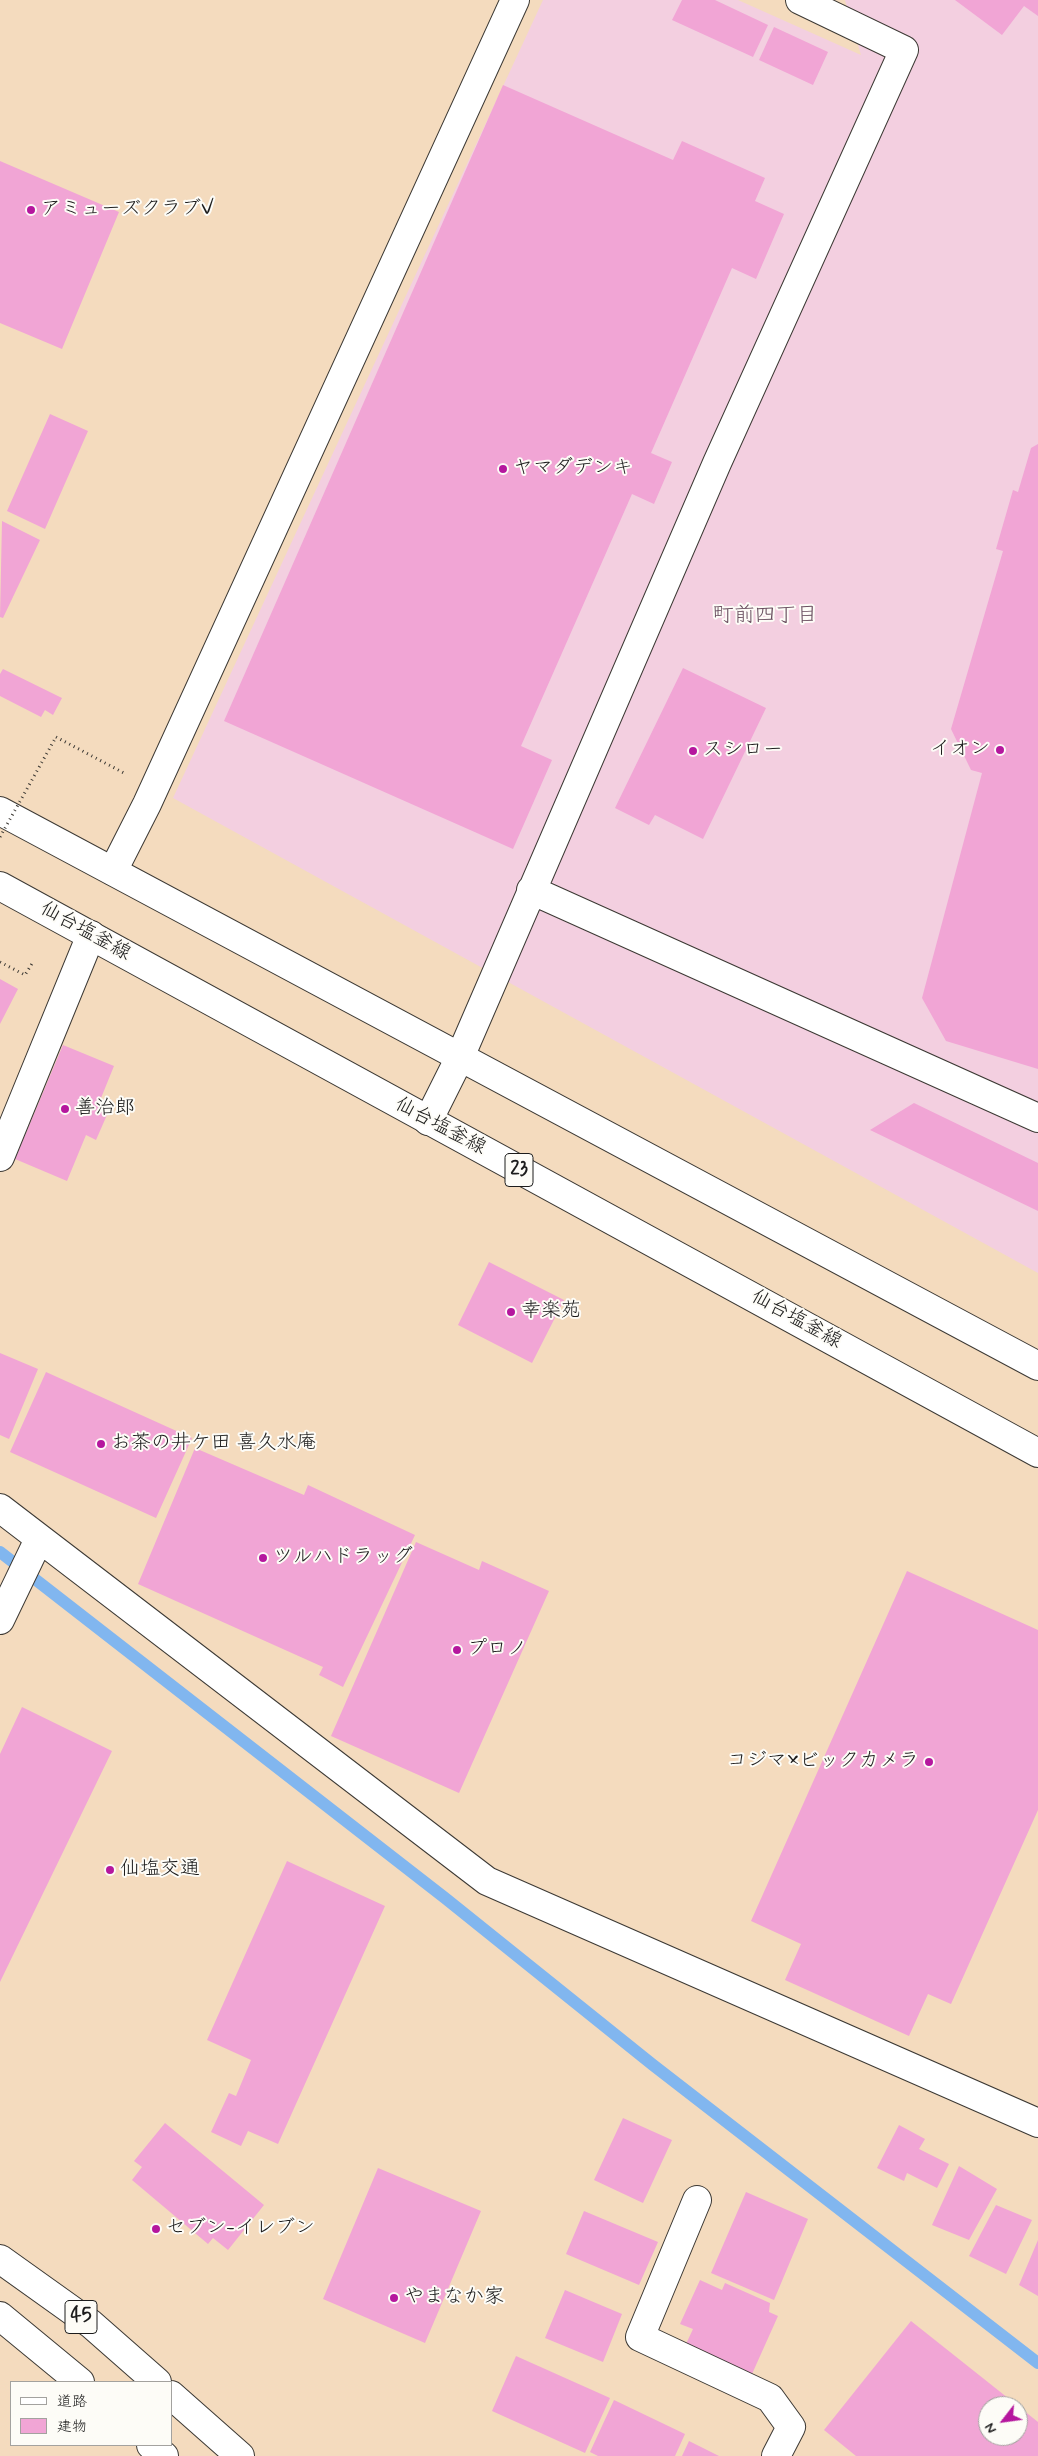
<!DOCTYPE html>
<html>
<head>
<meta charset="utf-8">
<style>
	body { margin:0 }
	#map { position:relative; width:1038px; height:2456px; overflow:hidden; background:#f4dbbe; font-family:Mynerve,"Klee One",sans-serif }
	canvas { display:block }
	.legend { position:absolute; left:10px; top:2381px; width:162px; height:65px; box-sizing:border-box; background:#fdfcf7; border:1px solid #a3a29f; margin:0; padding:6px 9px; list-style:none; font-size:15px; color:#1c1c1c }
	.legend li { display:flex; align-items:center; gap:10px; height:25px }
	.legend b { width:25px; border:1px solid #a3a29f }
	.north { position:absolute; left:978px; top:2396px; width:50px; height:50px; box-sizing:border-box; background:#fdfcf7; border:1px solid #a3a29f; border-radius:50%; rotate:240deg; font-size:14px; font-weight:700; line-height:20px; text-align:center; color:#1c1c1c }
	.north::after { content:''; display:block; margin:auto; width:18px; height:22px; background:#b5179e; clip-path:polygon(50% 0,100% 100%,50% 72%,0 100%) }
</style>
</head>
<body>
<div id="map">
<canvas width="1038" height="2456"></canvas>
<ul class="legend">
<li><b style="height:6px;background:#fff"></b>道路</li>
<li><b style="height:14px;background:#f1a5d5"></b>建物</li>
</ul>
<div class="north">N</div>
</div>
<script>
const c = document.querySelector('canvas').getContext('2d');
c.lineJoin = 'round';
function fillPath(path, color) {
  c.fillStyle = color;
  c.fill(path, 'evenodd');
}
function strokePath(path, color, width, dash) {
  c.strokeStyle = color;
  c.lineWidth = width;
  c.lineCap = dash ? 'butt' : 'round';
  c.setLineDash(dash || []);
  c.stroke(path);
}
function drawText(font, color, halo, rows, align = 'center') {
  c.font = font + ' Mynerve,"Klee One",sans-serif';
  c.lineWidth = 4;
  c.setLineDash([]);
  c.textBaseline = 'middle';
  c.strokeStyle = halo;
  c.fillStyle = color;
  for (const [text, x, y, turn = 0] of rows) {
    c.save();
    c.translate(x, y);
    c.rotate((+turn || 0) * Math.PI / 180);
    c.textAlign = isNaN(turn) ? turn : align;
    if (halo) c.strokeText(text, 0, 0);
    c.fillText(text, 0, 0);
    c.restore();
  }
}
const built = new Path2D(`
	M543,0H738L861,55L845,0H1038V1273L173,798Z`);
const stream = new Path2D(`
	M0,1552L445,1898L653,2065L1038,2363`);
const building = new Path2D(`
	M682,0H715L768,25L753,57L672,20Z
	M955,0H1038V16L1024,6L1002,35Z
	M774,27L828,52L813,85L759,60Z
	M503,85L673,160L682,141L765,178L755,201L784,214L756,279L732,268L651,453L672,462L654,504L632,494L521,746L552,760L513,849L224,721Z
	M0,161L119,212L62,349L0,323Z
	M50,414L88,431L45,529L7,511Z
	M1038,444V1069L946,1041L922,998L982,773L971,770L951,729L1003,551L996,549L1013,490L1018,492L1031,448Z
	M2,521L40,540L3,618L0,617Z
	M683,668L766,708L703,839L655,815L649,825L615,808Z
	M3,669L62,698L53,715L45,710L41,717L0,696V674Z
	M0,979L18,989L0,1024Z
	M63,1045L114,1066L99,1103L110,1108L96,1140L86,1135L67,1181L15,1159Z
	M914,1103L1038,1163V1211L870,1130Z
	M489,1262L564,1300L532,1363L458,1325Z
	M0,1353L38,1369L9,1439L0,1435Z
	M46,1372L192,1438L156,1518L10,1452Z
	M195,1448L304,1495L308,1485L415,1535L343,1687L319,1675L323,1667L138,1584Z
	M416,1542L479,1570L482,1561L549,1591L459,1793L331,1736Z
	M907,1571L1038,1630V1810L951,2004L928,1994L909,2036L785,1980L801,1944L751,1921Z
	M22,1707L112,1751L0,1982V1754Z
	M287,1861L385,1906L278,2144L248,2131L241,2146L211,2132L229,2093L236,2096L251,2060L207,2040Z
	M623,2118L672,2140L643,2203L594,2180Z
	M165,2123L264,2205L228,2250L213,2238L208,2244L132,2180L142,2167L134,2161Z
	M899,2125L925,2139L919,2149L949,2164L937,2188L907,2173L904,2181L877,2168Z
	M959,2166L997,2189L969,2240L932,2225Z
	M378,2168L481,2211L425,2343L323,2299Z
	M746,2192L808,2219L774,2300L711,2273Z
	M996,2205L1032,2220L1006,2274L969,2256Z
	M584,2211L658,2242L639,2285L566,2254Z
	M1038,2240V2296L1019,2285Z
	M700,2280L722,2290L725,2283L770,2303L769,2312L778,2316L752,2374L686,2344L693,2329L680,2324Z
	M565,2290L622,2314L603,2362L545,2338Z
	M911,2321L1018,2406H988V2436H1018V2406L1038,2422V2456H856L824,2430Z
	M516,2356L610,2398L585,2453L492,2411Z
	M614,2400L685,2434L675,2456H598L590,2452Z
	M689,2441L719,2456H682Z`);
const path = new Path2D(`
	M56,737L124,773
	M0,962L25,975L33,962`);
const minor = new Path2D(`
	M113,871L147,804L515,0
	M531,890L1038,1118
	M428,1121L460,1057L717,463L904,50L800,0
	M0,1157L91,935
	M0,1508L487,1881L1038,2123
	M0,1620L39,1539
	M697,2200L640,2337L770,2398L791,2427L776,2456`);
const primary = new Path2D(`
	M0,811L1038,1366
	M0,886L1038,1453`);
const trunk = new Path2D(`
	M0,2259L91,2324L157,2382
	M0,2316L80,2382
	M171,2395L240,2456
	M151,2445L164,2456`);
const pathBridge = new Path2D(`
	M0,837L56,737`);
const markers = [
	[31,210,5,"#b5179e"],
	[503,469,5,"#b5179e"],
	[1000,750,5,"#b5179e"],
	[693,751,5,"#b5179e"],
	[65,1109,5,"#b5179e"],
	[511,1312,5,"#b5179e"],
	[101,1444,5,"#b5179e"],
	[263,1558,5,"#b5179e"],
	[457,1650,5,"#b5179e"],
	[929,1762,5,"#b5179e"],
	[110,1870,5,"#b5179e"],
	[156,2229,5,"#b5179e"],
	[394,2298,5,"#b5179e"]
];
const shields = [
	[519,1170,28],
	[81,2317,32]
];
const shieldNames = [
	["23",519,1170],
	["45",81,2317]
];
const poiNames = [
	["アミューズクラブV",41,210],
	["ヤマダデンキ",513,469],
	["イオン",990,750,"right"],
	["スシロー",703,751],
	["善治郎",75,1109],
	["幸楽苑",521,1312],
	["お茶の井ケ田 喜久水庵",111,1444],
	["ツルハドラッグ",273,1558],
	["プロノ",467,1650],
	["コジマ×ビックカメラ",919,1762,"right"],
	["仙塩交通",120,1870],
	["セブン-イレブン",166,2229],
	["やまなか家",404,2298]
];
const streetNames = [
	["仙台塩釜線",85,932,29],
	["仙台塩釜線",440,1127,28],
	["仙台塩釜線",796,1320,29]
];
const neighbourhoodNames = [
	["町前四丁目",765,617]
];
fillPath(built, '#f3cfe0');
strokePath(stream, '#81b6ef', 12);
fillPath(building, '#f1a5d5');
strokePath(minor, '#3c3934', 30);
strokePath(primary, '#3c3934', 30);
strokePath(trunk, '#3c3934', 30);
strokePath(path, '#3c3934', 3, [1, 4]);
strokePath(minor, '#fff', 28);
strokePath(primary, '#fff', 28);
strokePath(trunk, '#fff', 28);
strokePath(pathBridge, '#3c3934', 3, [1, 4]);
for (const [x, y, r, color] of markers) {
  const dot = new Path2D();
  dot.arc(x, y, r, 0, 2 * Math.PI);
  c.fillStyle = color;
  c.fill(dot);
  strokePath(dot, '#fdfcf7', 2);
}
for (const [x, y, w] of shields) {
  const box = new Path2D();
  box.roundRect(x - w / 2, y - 16.5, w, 33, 4);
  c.fillStyle = '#fdfcf7';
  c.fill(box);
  strokePath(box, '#1c1c1c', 1);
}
drawText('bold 19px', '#1c1c1c', null, shieldNames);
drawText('20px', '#1c1c1c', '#fdfcf7', poiNames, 'left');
drawText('20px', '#1c1c1c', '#fdfcf7', streetNames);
drawText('21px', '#674c5d', '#fdfcf7', neighbourhoodNames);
</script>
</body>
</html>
